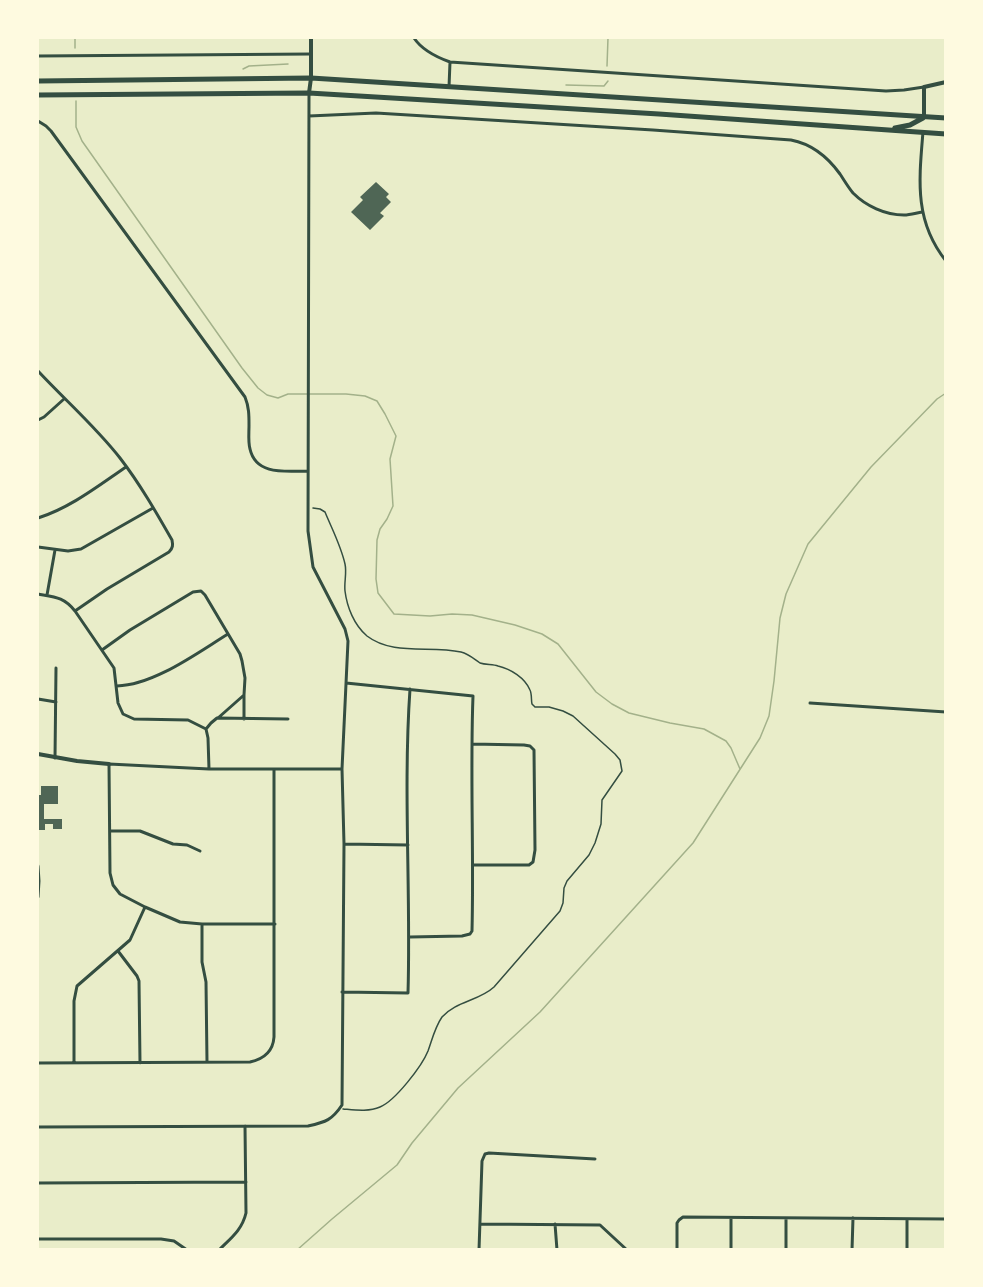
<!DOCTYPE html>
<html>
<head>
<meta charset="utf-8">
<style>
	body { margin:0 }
	#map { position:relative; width:983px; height:1287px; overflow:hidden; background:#e9edc9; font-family:"DM Sans",sans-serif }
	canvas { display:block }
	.frame { position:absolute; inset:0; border:39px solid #fefae0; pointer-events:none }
</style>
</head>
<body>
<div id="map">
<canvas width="983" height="1287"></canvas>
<div class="frame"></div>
</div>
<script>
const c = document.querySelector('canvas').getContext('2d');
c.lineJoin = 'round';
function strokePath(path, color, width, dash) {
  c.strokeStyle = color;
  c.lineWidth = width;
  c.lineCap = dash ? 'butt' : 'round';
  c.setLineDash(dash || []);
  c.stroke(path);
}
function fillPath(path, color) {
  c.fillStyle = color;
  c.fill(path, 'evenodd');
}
const stream = new Path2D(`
	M75,38V48
	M607,66L608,38
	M243,69L249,66L288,64
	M566,85L604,86L608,81
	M76,101V127L82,141L242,368L258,388L267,395L278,398L288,394H346L365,396L377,401L385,414L396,436L390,459L393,506L387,519L380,529L377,540L376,579L378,593L394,614L430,616L452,614L472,615L515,625L542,634L558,644L596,692L612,704L629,713L670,723L704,729L726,741L731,748L740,769
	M297,1250L332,1219L397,1165L412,1143L458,1088L540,1012L693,843L760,738L769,716L774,681L780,618L786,594L808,544L871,467L937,399L946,393`);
const building = new Path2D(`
	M376,182L389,194L386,197L391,202L380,213L384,216L370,230L351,212L363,200L360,197Z
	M41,786H58V804H44V819H62V829H53V824H45V830H38V795H41Z`);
const path = new Path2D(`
	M313,508L320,509L325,512C332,529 341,546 345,564C347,573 344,582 345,591C347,607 354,625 367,636C393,656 430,645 461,652C469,654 474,659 480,663C486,665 493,664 498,666C511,669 525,678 530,690C532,694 531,700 532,704L535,707H549L563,711L573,716L615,754L620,760L622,771L602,800L601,824L595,843L589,855L567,881L564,888L563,903L560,911L494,987C479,1001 456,1001 442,1017C435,1027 432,1040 428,1051C422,1066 395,1101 380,1107C369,1112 355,1110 343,1109`);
const minor = new Path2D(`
	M414,38C422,50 436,57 450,62L886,91L904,90L924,87
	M38,56L311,54
	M449,87L450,62
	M309,116L376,113L653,130L791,140C812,144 827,156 840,174C844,180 848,187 853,193C866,206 885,215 904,215C910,215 916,213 922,212
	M38,121L46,126L51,131L245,397C249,407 249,415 249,425C249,433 248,442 250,449C256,476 287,471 307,471
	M923,132C919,180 914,221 946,261
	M38,371C65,400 96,427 120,458C140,484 156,512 172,540C173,545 173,548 169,552L107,589L75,611
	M38,420L44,417L64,399
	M38,518C70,508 98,486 126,467
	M38,547L68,551L81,549L153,508
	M38,594C55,597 64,597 75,611L114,668L118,703L123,714L134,719L188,720L206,729L211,723L217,718L288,719
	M47,595L55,550
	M102,650L130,630L193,592L201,591L205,595L240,654L242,661L245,678L244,695V719
	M346,683L473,696C470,774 474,853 472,931L470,934L462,936L410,937
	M117,686C154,685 197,653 228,634
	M38,699L56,702
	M810,703L946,712
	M218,718L244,695
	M206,729L208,738L209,769
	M472,744L524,745L530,746L534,750L535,850L533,862L529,865H473
	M55,758L56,668
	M110,831H140L173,844L187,845L200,851
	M344,844L408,845
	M38,866L39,881L38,897
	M202,924V962L206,982L207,1062
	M275,924H202L180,922L145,907L120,894L113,885L110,873L109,764L209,769H342
	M118,951L137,976L139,981L140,1063
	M342,992L408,993C411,892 403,790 410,689
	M38,1063L250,1062C264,1059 273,1051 274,1037V769
	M74,1063V1001L77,986L130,940L145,907
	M38,1127L308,1126C326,1122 332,1120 342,1105L344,844L342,769L348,641L345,629L313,567L308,531L309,94
	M38,1183L246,1182
	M731,1218V1250
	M679,1220L683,1217L946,1219
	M480,1224L600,1225L627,1250
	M555,1224L557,1250
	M38,1239H161L174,1241L187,1250
	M219,1250C231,1238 242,1230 246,1213L245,1126
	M479,1250L482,1161L485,1154L489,1153L595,1159
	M677,1250V1223L679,1220
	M786,1250V1218
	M852,1250L853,1218
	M907,1250V1219`);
const tertiary = new Path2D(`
	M309,93L311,78V38
	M924,116V87L946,82
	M38,754L77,761L109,764`);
const trunk = new Path2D(`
	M38,81L311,78L946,118
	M38,95L309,93L659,114L946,134
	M895,128L910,125L923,118`);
strokePath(stream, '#a3b18a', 1.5);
fillPath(building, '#4f6655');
strokePath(path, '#344e41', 1.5);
strokePath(minor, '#344e41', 3);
strokePath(tertiary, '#344e41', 4);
strokePath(trunk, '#344e41', 5);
</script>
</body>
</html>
